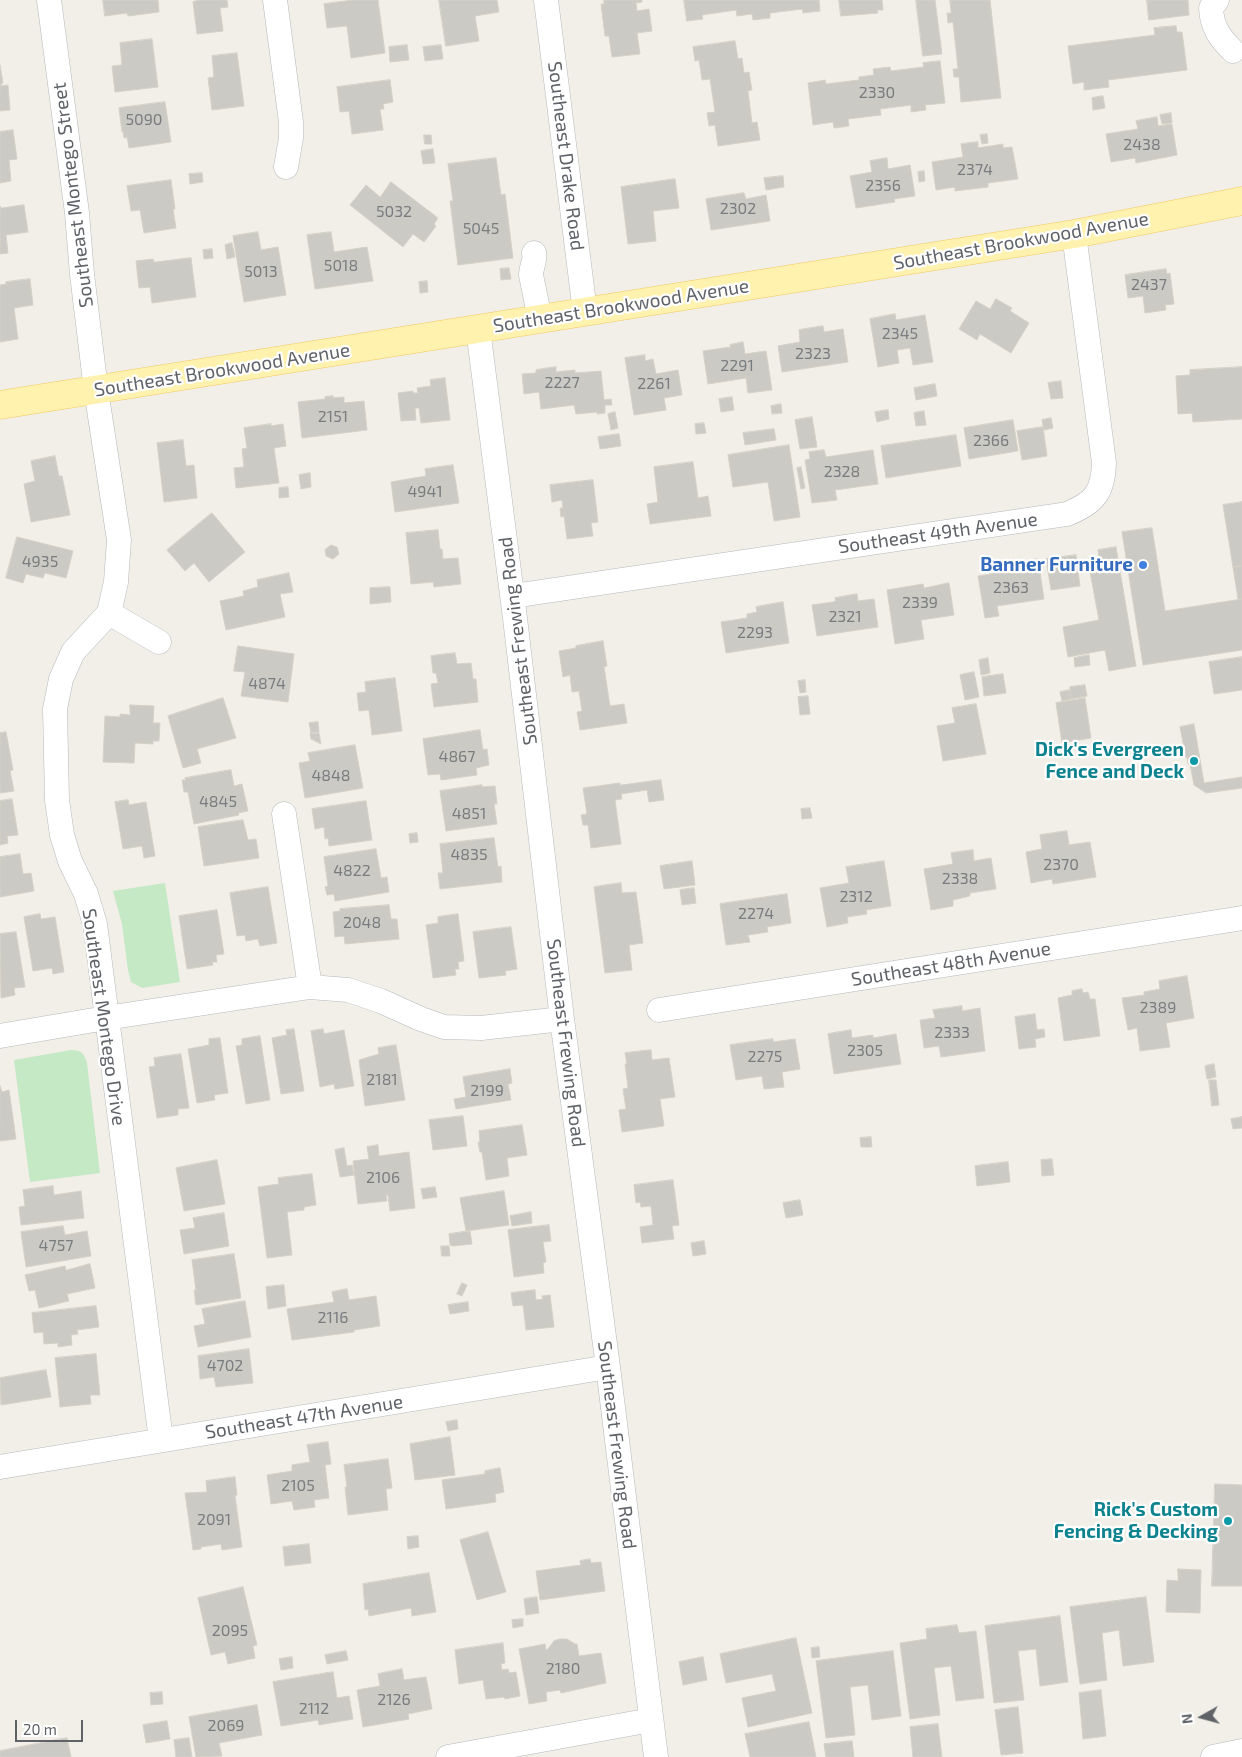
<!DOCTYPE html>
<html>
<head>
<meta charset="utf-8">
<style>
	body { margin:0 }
	#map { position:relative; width:1242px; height:1757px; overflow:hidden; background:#f1efe8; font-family:"Exo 2",sans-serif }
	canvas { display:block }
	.north { position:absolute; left:1177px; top:1692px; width:50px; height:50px; -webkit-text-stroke:4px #fff; paint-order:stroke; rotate:263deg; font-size:14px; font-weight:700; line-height:20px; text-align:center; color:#5f6368 }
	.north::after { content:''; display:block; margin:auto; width:18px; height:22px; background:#5f6368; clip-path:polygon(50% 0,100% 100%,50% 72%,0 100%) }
	.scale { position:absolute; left:15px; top:1720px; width:68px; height:22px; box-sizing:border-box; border:2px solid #5f6368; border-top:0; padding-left:6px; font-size:15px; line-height:18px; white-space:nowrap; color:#5f6368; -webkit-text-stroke:4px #fff; paint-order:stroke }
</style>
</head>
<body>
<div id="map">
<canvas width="1242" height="1757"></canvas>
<div class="north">N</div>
<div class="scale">20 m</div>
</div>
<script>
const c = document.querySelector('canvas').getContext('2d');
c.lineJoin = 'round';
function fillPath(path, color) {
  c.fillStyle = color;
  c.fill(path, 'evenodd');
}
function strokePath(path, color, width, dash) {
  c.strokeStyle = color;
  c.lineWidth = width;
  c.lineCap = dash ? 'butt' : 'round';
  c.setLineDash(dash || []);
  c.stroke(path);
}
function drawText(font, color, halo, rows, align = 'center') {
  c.font = font + ' "Exo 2",sans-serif';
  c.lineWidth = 4.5;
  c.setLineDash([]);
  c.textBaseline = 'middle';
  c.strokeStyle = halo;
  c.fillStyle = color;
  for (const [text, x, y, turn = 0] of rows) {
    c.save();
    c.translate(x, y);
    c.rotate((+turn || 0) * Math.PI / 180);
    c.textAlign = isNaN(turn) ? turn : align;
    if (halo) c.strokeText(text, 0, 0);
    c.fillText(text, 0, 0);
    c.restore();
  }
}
const green = new Path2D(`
	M165,883L180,982L142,988L131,982L128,970L122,924L113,891Z
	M71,1050C81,1050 84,1053 87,1063L100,1173L30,1182L14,1060Z`);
const building = new Path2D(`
	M103,0H158L159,12L128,16L127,13L105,16Z
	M199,0H227L228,7L220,8L223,31L197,34L193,2Z
	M354,0H378L385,53L351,58L347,26L327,28L324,4Z
	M439,0H497L499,12L475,16L479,41L446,46Z
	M604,0H642V2L636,3L637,11L649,9L652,31L637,33L640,54L612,57L609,36H605L601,4H604Z
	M684,0H819L820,11L803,13L802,9L770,13V18L753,20L752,14L737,16L736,10L702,15L703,19L687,21Z
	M839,0H882L883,10H877L878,13L841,16Z
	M916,0H935L942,54L923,56Z
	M950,0H990L1001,98L961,102L959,77H954L953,69H958L953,22L948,23L947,13H951Z
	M1147,0H1188L1189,15L1149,20Z
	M1176,26L1177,32H1182L1187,70L1108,80L1109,87L1084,90V82L1073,84L1068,46L1155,35L1154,28Z
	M152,39L158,87L115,92L112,66L122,65L120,43Z
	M735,41L738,59L742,58L744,73L749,72L752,90L748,91L752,123L757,122L760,140L718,146L715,125L709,126L707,113L715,112L710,79L702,80L699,60L695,61L693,47Z
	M407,45L409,60L390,62L389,47Z
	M441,45L443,59L425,61L423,47Z
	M237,53L244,106L212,110L208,78L214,77L212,56Z
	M940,61L945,103L925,105L926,110L911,112V105L880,109L881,115L848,119L849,126L834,128L833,122L813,125L808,83L825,80L826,84L859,80V77L874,75L873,69L890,67L891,71L924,67L923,63Z
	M0,65L3,83L1,84V86L8,85L10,110L0,111Z
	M390,80L393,102L383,104L384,109H380L383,130L352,134L349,111L340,112L337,87Z
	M1103,96L1105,108L1093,110L1092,98Z
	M165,102L171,142L129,148L127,137L124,138L123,131L122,132L119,108Z
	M1171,113L1172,123L1162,124L1160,115Z
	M1157,117L1158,126L1172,124L1177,155L1136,163L1135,158L1111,162L1106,134L1138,129L1136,121Z
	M13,130L17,159L9,160L11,181L0,183V132Z
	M987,134L988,143L982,144L980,135Z
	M424,135H431L432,144H425Z
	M978,142V148L1003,144V148L1012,147L1018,179L988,183V187L955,191V187L936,190L932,162L963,157L961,144Z
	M433,149L435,163L423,164L421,151Z
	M496,158L501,195L505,194L513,258L458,265L450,201H453L448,164Z
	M887,158L888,169L910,165L915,196L894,199L895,202L856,208L850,176L872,172L870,161Z
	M924,171L925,181L919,182L918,172Z
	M202,173L203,182L190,184L189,174Z
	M783,176L784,187L766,190L764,178Z
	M675,179L679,208L653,211L656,241L628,244L621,187Z
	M171,180L175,209H173L176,228L144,233L140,210L131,211L127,186Z
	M391,182L438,218L434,224L436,226L424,242L413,234L403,247L350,205L366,185L380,197Z
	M744,193L746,199L766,195L770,221L711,230L706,199Z
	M24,205L28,232L6,235L8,253L0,254V206L1,208Z
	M258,232L261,250L278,247L286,295L244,302L233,236Z
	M331,232L334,252L367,247L373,281L315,289L307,235Z
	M232,243L235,257L227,259L225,245Z
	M212,249L213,258L204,259L203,250Z
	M191,258L196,297L152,303L150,287L139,288L136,261L153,259L154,262Z
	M509,268L511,279L501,280L500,269Z
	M1166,269L1167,274L1170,273L1174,304L1165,305L1166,310L1145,313L1143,296L1128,298L1125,275Z
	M30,279L33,305L14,308L18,339L0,342V285L6,284V282Z
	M427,281L428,292L420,293L419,282Z
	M996,299L1012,308L1010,311L1029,323L1011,353L980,334L977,340L959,329L976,301L990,309Z
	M895,314L896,320L925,315L933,362L913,365L910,348L897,350L899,363L878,367L870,319Z
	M823,326L824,332L843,329L848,362L782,372L778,346L800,342L799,330Z
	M743,342L745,354L766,351L772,390L748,393L746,378L708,384L703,351L731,347L730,345Z
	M645,355V361L653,359L656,374L678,370L682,395L664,398L666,410L634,415L625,358Z
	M556,367V372L575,370V373L601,371L604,400L611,399L612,405H605V413L597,414V412L576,414L574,405L541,409L539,392L524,394L522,374L536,373V370Z
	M1242,367V419L1193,422L1192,413L1178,414L1176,376L1190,375V370Z
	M445,378L450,420L421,423L419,408H415L416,420L401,421L398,393L413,391V393H418L417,388L431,386L430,380Z
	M1061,381L1063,398L1051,399L1048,383Z
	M935,384L937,396L916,400L914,388Z
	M333,396V398L344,397V403L364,401L367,430L302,438L298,402L325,399V397Z
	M732,397L734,410L721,412L719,399Z
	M781,404L782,413L772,414L771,406Z
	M888,410L889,419L877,422L875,412Z
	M924,411L926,425L916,426L914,413Z
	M615,412L618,428L611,430L608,414Z
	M812,417L817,447L800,449L795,420Z
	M1051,418L1053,428L1044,430L1042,420Z
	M1013,420L1018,451L969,459L964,428Z
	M704,423L706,433L696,434L695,424Z
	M271,424V426L283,424L286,446L274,448L279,483L236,488L234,468L244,467L242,449L247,448L244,428Z
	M1043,427L1047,456L1022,460L1017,431Z
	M774,429L776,440L745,445L743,433Z
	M619,434L621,446L600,449L598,437Z
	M956,435L961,466L886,478L881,446Z
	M183,440L186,466L194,465L197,498L164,502L157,443Z
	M789,445L800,517L774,521L768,482L733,487L728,455Z
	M824,450L826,457L873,450L878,484L835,490L837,500L812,503L805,460L810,459L809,452Z
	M55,456L59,476H62L70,515L31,522L24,484L35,481L31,461Z
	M693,462L698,498L708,496L711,516L650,524L647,504L658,502L654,467Z
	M453,465L459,503L395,512L391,482L426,476L425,469Z
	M801,467L805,488L801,489L797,468Z
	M310,473L311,487L301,489L299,475Z
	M593,480L598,522L591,523L593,536L567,539L564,516L561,517L560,508H563L562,500L552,502L550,485Z
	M288,487L289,497L279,498V488Z
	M1242,502V566L1233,567L1223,505Z
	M212,513L245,552L209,582L194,563L185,571L167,550Z
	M1152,528L1165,611L1242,599V650L1143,665L1122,532Z
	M438,530L440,549H442L443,559L458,558L461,584L434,587L433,582L411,584L406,533Z
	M17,537L73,551L66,578L45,573L43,578L26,574L23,583L6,578Z
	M331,545L337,547L339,554L333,559L326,556L325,550Z
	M1116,547L1136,666L1109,671L1105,650L1068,657L1063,627L1099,620L1090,572L1101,570L1098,550Z
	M1076,555L1080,586L1051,590L1046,559Z
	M1038,559L1044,599L997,606L999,616L985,618L978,576L1022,569L1021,562Z
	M1242,566V599H1238L1233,567Z
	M289,573L293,592L280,594L285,617L226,630L220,601L244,596L243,591L258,587L257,580Z
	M949,583L954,615L921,620L924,639L895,644L887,590L923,584L924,588Z
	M390,587L391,602L370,604V588Z
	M857,594L858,601L874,599L878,627L817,636L812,605L833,602L836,601L835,598Z
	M783,602L789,643L726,653L721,622L747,618V614L757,612L756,607Z
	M603,641L607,666L604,667L610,706L624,704L627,723L580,730L577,712L582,711L579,691L572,692L570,675L563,677L559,651L576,648V646Z
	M238,646L294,654L288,702L241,696L245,672L234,671Z
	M455,653L457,664L471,663L473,679H476L478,702L434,707L431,684L438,683L436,673H433L431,656Z
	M1089,655L1090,665L1075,667L1074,658Z
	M1242,657V690L1214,694L1209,662Z
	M988,658L990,673L981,675L979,660Z
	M974,672L979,697L965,700L960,675Z
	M1003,674L1006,693L984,696L982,677Z
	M395,678L402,731L372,735L369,710L359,711L357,693L366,692L365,682Z
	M805,680L806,692L800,693L798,681Z
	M1085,685L1087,696L1071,699L1070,687Z
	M1070,690L1071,699L1062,701L1060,692Z
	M808,696L810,714L800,715L798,697Z
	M223,698L236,738L197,749L201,763L183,768L168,716Z
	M1085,698L1091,738L1062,743L1056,703Z
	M976,704L986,754L943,761L937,726L955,723L952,708Z
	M130,705L154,706L153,723H160L159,741H153V744L135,743L134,763L103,762L105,716L120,717V714L130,715Z
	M318,722L319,732L311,733L309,723Z
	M1194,724L1204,783L1242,777V788L1206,793L1194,785L1190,764H1188L1187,757L1186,758L1180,727Z
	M480,730L483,750L487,749L489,765L476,768L477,775L441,780L440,774L428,775L423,739Z
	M6,732L13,770L10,771L14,791L0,793V733Z
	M319,733L321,744L311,739L310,734Z
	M355,745L363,788L305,798L299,763L310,761L308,753Z
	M231,770L234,786L242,784L248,811L238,813L239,815L194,824L188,792H184L182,780H186L185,778Z
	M661,780L664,800L649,802L647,790L621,794L622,799L615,800L621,844L591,848L588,825H583L581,815L587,814L583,788L620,783V785Z
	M482,785V787L495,786L497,804H494L497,824L446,831L440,791Z
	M12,799L18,835L7,836L8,843L0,845V801Z
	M128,800L129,805L146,802L155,856L144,858L142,846L123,849L115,802Z
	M366,801L372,840L329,846L328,838L325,839L324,827L315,829L312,809Z
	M810,808L812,818L802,819L801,809Z
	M243,820L248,840L256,839L259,858L204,866L198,827Z
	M1067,831L1069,845L1090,842L1096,877L1053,884L1052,879L1031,883L1026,852L1042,849L1040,835Z
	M417,833L418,842L410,843L409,834Z
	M494,838L498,867L501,866L502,882L440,889L438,873H443L440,844Z
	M376,849L381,878L387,877L389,892L335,901L334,894L327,895L325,887L328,886L324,857Z
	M973,850L974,861L991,858L996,889L970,893V896L953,900V906L931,910L924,869L953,864L951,853Z
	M20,854L23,874L31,873L34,891L0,897V857Z
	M692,861L695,885L664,889L660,866Z
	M884,861L891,906L866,910L867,914L847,917L848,923L827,927L820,888L849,883L846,867Z
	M621,883L622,893L636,892L643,943L629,945L632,970L605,973L594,887Z
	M268,887L277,943L260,946L258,939L246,941L245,935L237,936L230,893Z
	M694,888L696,903L682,905L680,890Z
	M787,894L791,923L767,927L768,932L748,935L750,942L726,945L720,904Z
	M389,905L391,919H397L399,939L345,944L344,936L335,937L333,912L340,911V909Z
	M217,910L224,954L216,955L217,962H212L213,965L187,969L179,916Z
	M40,914L41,919L55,917L64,972L53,974L52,968L33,971L24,917Z
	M458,914L464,961L458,962L459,969H455L456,975L433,978L426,925L438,923V917Z
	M511,927L517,969L505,971L506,975L479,978L473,932Z
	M16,932L25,987L14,988L15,995L1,998L0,934Z
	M1187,976L1194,1018L1166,1023L1170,1047L1140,1051L1137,1028L1128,1030L1122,998L1144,995V992L1160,989L1159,981Z
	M1082,989L1083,993L1088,992L1090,999H1095L1100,1036L1064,1041L1058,998L1072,995V991Z
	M962,1006V1011L980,1008L985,1051L941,1057L939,1046L924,1048L920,1020L935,1018L933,1010Z
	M1035,1014L1037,1030L1044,1029L1045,1037L1035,1039L1036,1047L1019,1049L1015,1017Z
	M294,1029L304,1091L281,1094L272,1038L287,1035L286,1030Z
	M323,1029L324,1034L344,1030L354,1086L335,1089L334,1084L320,1087L311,1031Z
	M851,1030L852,1038L873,1035V1038L896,1034L901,1064L834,1074L828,1034Z
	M260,1036L270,1100L246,1104L236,1046L242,1045V1039Z
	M220,1038L228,1093L214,1095L215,1100L197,1103L188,1049L209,1045V1039Z
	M773,1039V1042L795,1039L800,1069L782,1072L784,1087L764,1089L762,1076L736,1080L730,1045Z
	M396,1045L405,1100L365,1106L359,1060L379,1054L378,1048Z
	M651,1050L652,1060L669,1058L675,1097L660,1099L664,1126L622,1132L619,1110L626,1109L623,1089L628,1088L625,1064H627L625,1053Z
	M181,1054L189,1108L178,1109V1115L157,1118L149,1067L155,1066L154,1058Z
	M1214,1064L1216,1077L1207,1079L1205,1066Z
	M510,1069L512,1083L508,1084L511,1100L456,1109L454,1099L466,1097L463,1077Z
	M1209,1080H1216L1219,1105L1212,1106Z
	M0,1086L2,1092L9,1090L16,1139L0,1141Z
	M463,1116L467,1146L433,1150L429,1120Z
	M1242,1117V1128L1233,1129L1231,1119Z
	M522,1125L527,1155L507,1158L509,1176L486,1180L482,1152H480L478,1142H480L479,1131Z
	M871,1137L872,1147H861L860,1138Z
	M378,1145L379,1156L409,1152L415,1208L390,1211L388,1195H386L387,1201L358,1204L353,1161L369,1159L367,1147Z
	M344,1148L347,1166L352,1165L354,1175L340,1177L335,1150Z
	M1052,1159L1054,1175L1042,1176L1041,1160Z
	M217,1160L225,1204L184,1211L176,1168Z
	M1008,1162L1010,1182L977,1186L975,1166Z
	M312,1174L316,1205L304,1207V1210L287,1212L292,1255L267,1258L258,1187L279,1184L278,1178Z
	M673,1180L679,1225L672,1226L674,1239L642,1243L640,1227L653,1225L651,1206L641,1207L640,1202L636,1203L634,1185Z
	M53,1186L54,1195L81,1191L84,1218L21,1225L19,1207L25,1206L23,1190Z
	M435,1187L437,1197L423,1199L421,1189Z
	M504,1191L509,1225L466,1231L460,1198Z
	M800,1200L803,1215L786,1218L783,1203Z
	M531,1212L532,1223L512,1226L510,1216Z
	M224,1213L229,1246L184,1254L180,1230L195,1228L193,1218Z
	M549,1225L551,1241L543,1242L546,1262L543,1263L544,1273L514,1277L508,1230Z
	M63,1226L65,1235L87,1231L91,1256L26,1267L21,1232Z
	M470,1231L472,1244L453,1246L450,1245L449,1234Z
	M704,1241L706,1254L693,1256L691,1243Z
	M441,1246H449L450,1256H442Z
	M234,1254L241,1298L196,1305L194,1290H196L192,1260Z
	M90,1264L95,1288L67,1294L69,1301L39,1308L35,1290L29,1291L25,1275L65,1266L66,1270Z
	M462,1283L467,1285L462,1296L457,1294Z
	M284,1285L286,1306L268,1309L266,1287Z
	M347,1289L349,1300L376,1296L380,1326L354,1330V1332L292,1340L287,1309L334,1302L332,1292Z
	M535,1290L536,1300L543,1299L542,1296L550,1295L554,1327L526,1330L523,1305L513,1306L511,1293Z
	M245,1301L251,1337L198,1347L194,1326L205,1324L202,1309Z
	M468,1302L469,1311L450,1314L448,1305Z
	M96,1306L99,1327L77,1330L78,1334L71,1335L72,1345L58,1347V1343L44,1344L43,1332L34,1333L32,1313Z
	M249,1349L253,1383L216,1387L214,1377L200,1379L198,1356Z
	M96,1354L100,1395H90L91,1404L60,1407L55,1358Z
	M46,1370L51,1397L1,1405L0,1378Z
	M457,1420L458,1429L448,1431L446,1422Z
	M450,1437L455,1475L415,1480L410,1444Z
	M328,1442L331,1464L325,1465L329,1498L314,1500L315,1507L294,1510L292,1501L271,1504L267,1475L292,1471V1465L310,1462L307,1445Z
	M388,1459L392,1488L386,1489L388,1510L348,1515L345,1487H347L344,1465Z
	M500,1468L504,1492L495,1494L496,1502L446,1509L442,1480L485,1474V1471Z
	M235,1477L237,1495L235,1496L242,1547L222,1550L221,1544L201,1547V1549L193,1550L185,1493L207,1492L206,1481Z
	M1215,1484L1242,1485V1586H1212Z
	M488,1532L506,1592L477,1600L460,1540Z
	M418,1536L419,1547L408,1549L407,1537Z
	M309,1544L311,1563L285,1566L283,1547Z
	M590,1559L591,1563L601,1562L605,1591L540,1600L536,1571L581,1565L580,1561Z
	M1178,1569L1201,1570L1200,1613L1166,1612L1167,1580L1178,1581Z
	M429,1573L436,1612L412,1616L411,1608L369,1616L368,1609L365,1610L363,1584Z
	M243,1587L257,1645L253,1646L255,1658L228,1664L225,1652L211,1655L198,1598Z
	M537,1597L539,1613L526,1615L524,1599Z
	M1146,1597L1154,1662L1123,1666L1119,1630L1102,1633L1107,1680L1080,1684L1070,1607Z
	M1060,1616L1068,1682L1040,1686L1036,1649L1018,1651L1024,1700L994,1703L985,1626Z
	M523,1619V1626L513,1628L512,1620Z
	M957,1625L959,1633L976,1631L984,1698L956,1701L951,1666L934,1668L940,1715L910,1719L900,1643L927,1639L926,1629Z
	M796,1638L812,1713L748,1727L742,1698L776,1691L772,1674L726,1683L720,1654Z
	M560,1639H567L575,1644H577L579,1656L601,1653L606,1683L561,1693L560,1690L546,1692L547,1701L529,1704L519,1649L545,1644L546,1650L548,1649L554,1641Z
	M503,1643L505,1663L501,1664L502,1670L508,1669L509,1673L516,1672L520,1696L505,1699L504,1697L486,1699L483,1680L459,1684L455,1650Z
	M819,1647L820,1657L812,1658L811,1648Z
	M346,1651L348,1660L327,1664L325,1655Z
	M893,1651L901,1716L872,1720L868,1685L850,1687L855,1735L826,1738L816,1661Z
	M292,1657L293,1668L281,1670L279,1659Z
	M703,1657L707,1680L683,1685L679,1662Z
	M402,1669L404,1680L426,1677L432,1709L408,1714L409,1719L363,1727L357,1690L380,1686L378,1674Z
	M333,1672L337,1698L349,1696L353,1719L319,1725L318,1720L281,1726L273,1682Z
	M1101,1690L1106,1736L1083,1739L1079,1693Z
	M162,1692L163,1704L151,1705L150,1693Z
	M257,1705L262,1735L219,1743L222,1756L196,1757L189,1717Z
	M1018,1707L1023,1753L1001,1755L995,1710Z
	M167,1721L170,1739L146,1743L143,1725Z
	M809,1722L816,1757H750L745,1734Z
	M938,1724L942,1757H913L910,1727Z
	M67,1738L71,1757H0V1751Z
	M189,1738L192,1757H176L174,1740Z
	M852,1741L854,1757H826L824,1744Z`);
const minor = new Path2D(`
	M49,0L77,213L82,274L96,390L119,540L116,582L109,613L73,652L61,679L55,709L57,800L62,835L70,861L86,894L95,924L161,1440
	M275,0L291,122V138L286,167
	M546,0L585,312
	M1217,0L1211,8C1212,28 1220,38 1233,51
	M534,253C536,260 531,267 531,275L540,319
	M478,329L515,618L562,1019L608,1367L656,1757
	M513,596L1067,514C1094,503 1103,493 1104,463L1074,234
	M109,613L159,642
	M284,814L310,987
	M659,1010L1242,918
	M0,1036L106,1018L310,987L348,990L381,1001L421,1019L444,1027L481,1028L562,1019
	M0,1467L608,1367
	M448,1757L651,1720
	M1213,1757L1242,1751`);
const major = new Path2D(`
	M0,405L1074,234L1242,201`);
const markers = [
	[1143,565,5,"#3f7fe0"],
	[1194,761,5,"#0f9aa8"],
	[1228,1521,5,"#0f9aa8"]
];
const numberNames = [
	["2330",877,93],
	["5090",144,120],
	["2438",1142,145],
	["2374",975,170],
	["2356",883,186],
	["2302",738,209],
	["5032",394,212],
	["5045",481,229],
	["5018",341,266],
	["5013",261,272],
	["2437",1149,285],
	["2345",900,334],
	["2323",813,354],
	["2291",737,366],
	["2227",562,383],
	["2261",654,384],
	["2151",333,417],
	["2366",991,441],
	["2328",842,472],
	["4941",425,492],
	["4935",40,562],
	["2363",1011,588],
	["2339",920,603],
	["2321",845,617],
	["2293",755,633],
	["4874",267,684],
	["4867",457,757],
	["4848",331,776],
	["4845",218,802],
	["4851",469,814],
	["4835",469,855],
	["2370",1061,865],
	["4822",352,871],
	["2338",960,879],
	["2312",856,897],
	["2274",756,914],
	["2048",362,923],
	["2389",1158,1008],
	["2333",952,1033],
	["2305",865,1051],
	["2275",765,1057],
	["2181",382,1080],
	["2199",487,1091],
	["2106",383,1178],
	["4757",56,1246],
	["2116",333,1318],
	["4702",225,1366],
	["2105",298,1486],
	["2091",214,1520],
	["2095",230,1631],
	["2180",563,1669],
	["2126",394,1700],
	["2112",314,1709],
	["2069",226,1726]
];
const streetNames = [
	["Southeast Drake Road",566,156,83],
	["Southeast Montego Street",73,195,-97],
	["Southeast Brookwood Avenue",1021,241,-10],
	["Southeast Brookwood Avenue",621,306,-9],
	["Southeast Brookwood Avenue",222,370,-9],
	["Southeast 49th Avenue",938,533,-8],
	["Southeast Frewing Road",518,641,-97],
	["Southeast 48th Avenue",951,964,-9],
	["Southeast Montego Drive",104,1017,82],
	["Southeast Frewing Road",566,1043,83],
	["Southeast 47th Avenue",304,1417,-9],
	["Southeast Frewing Road",617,1445,83]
];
const shopNames = [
	["Banner Furniture",1133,565]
];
const cultureNames = [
	["Dick's Evergreen",1184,750],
	["Fence and Deck",1184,772],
	["Rick's Custom",1218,1510],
	["Fencing & Decking",1218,1532]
];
fillPath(green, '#c5e8c5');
fillPath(building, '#cccac5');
strokePath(building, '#d6d1c6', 1);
strokePath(minor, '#b5b8bc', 25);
strokePath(major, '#f2c960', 29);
strokePath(minor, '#fff', 24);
strokePath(major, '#fff2af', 28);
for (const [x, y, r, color] of markers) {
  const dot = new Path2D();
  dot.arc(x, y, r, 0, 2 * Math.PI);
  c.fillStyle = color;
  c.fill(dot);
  strokePath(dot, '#fff', 2);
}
drawText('16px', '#7a7d7f', null, numberNames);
drawText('19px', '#5f6368', '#fff', streetNames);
drawText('bold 19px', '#366cbe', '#fff', shopNames, 'right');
drawText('bold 19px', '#0d838f', '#fff', cultureNames, 'right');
</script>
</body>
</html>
